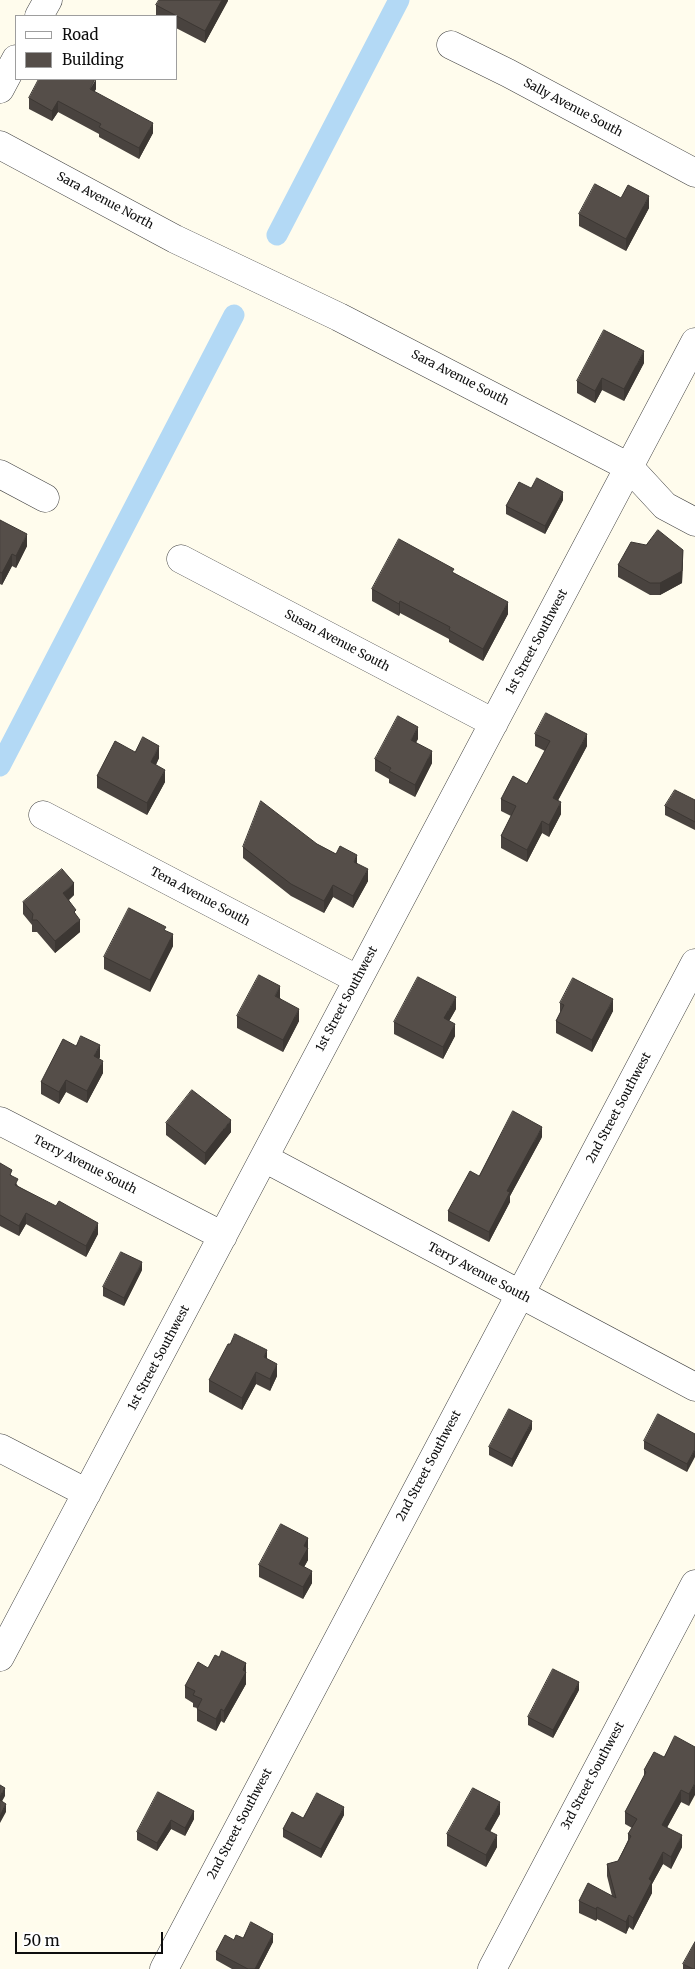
<!DOCTYPE html>
<html>
<head>
<meta charset="utf-8">
<style>
	body { margin:0 }
	#map { position:relative; width:695px; height:1969px; overflow:hidden; background:#fffced; font-family:Merriweather,serif }
	canvas { display:block }
	.legend { position:absolute; left:15px; top:15px; width:162px; height:65px; box-sizing:border-box; background:#fff; border:1px solid #9e9e9e; margin:0; padding:6px 9px; list-style:none; font-size:15px; color:#0d0d0d }
	.legend li { display:flex; align-items:center; gap:10px; height:25px }
	.legend b { width:25px; border:1px solid #9e9e9e }
	.scale { position:absolute; left:15px; top:1932px; width:148px; height:22px; box-sizing:border-box; border:2px solid #0d0d0d; border-top:0; padding-left:6px; font-size:15px; line-height:18px; white-space:nowrap; color:#0d0d0d; -webkit-text-stroke:4px #fff; paint-order:stroke }
</style>
</head>
<body>
<div id="map">
<canvas width="695" height="1969"></canvas>
<ul class="legend">
<li><b style="height:6px;background:#fff"></b>Road</li>
<li><b style="height:14px;background:#554e49"></b>Building</li>
</ul>
<div class="scale">50 m</div>
</div>
<script>
const c = document.querySelector('canvas').getContext('2d');
c.lineJoin = 'round';
function strokePath(path, color, width, dash) {
  c.strokeStyle = color;
  c.lineWidth = width;
  c.lineCap = dash ? 'butt' : 'round';
  c.setLineDash(dash || []);
  c.stroke(path);
}
function fillPath(path, color) {
  c.fillStyle = color;
  c.fill(path, 'evenodd');
}
function drawText(font, color, halo, rows, align = 'center') {
  c.font = font + ' Merriweather,serif';
  c.lineWidth = 5;
  c.setLineDash([]);
  c.textBaseline = 'middle';
  c.strokeStyle = halo;
  c.fillStyle = color;
  for (const [text, x, y, turn = 0] of rows) {
    c.save();
    c.translate(x, y);
    c.rotate((+turn || 0) * Math.PI / 180);
    c.textAlign = isNaN(turn) ? turn : align;
    if (halo) c.strokeText(text, 0, 0);
    c.fillText(text, 0, 0);
    c.restore();
  }
}
const canal = new Path2D(`
	M277,235L399,0
	M0,766L234,315`);
const minor = new Path2D(`
	M39,16L48,0
	M451,45L508,73L695,173
	M0,89L16,59
	M0,145L175,239L339,317L629,467L665,506L695,522
	M0,474L45,498
	M181,559L494,723
	M43,815L357,979
	M0,1121L223,1236
	M264,1158L695,1387
	M0,1448L87,1493
	M0,1657L695,342
	M164,1969L695,963
	M492,1969L695,1584`);
const wall = new Path2D(`
	M228,0L205,43L176,28V16H156V5Z
	M96,89L94,92L153,133L139,159L99,137V134L58,112L52,121L29,109V98Z
	M621,198L649,208L626,251L579,226V214Z
	M644,363L624,401L602,390L595,403L577,393V381Z
	M563,500L545,534L506,514V506Z
	M0,520L27,546L16,568L12,566L2,585L0,584Z
	M683,562L682,583L660,595H650L618,577V565Z
	M454,573L508,614L483,661L449,642V639L400,613L399,616L372,601V589Z
	M535,734L587,746L558,800L561,814L549,837L542,833L527,862L501,848V836L511,816L501,811V799L527,784L545,751L535,746Z
	M418,739L416,742L432,763L415,797L389,783V779L375,771V759Z
	M135,752L159,758L156,765L165,782L147,815L97,788V776Z
	M695,800V830L665,815V806Z
	M317,844L336,854L357,863L368,881L353,908L333,897L324,913L291,896L243,858V847Z
	M74,895L69,900L76,915L80,932L55,953L37,932H32V925L23,914V902Z
	M166,931L173,946L150,992L104,969V957Z
	M280,998L299,1021L283,1052L237,1028V1016Z
	M560,1003L613,1011L592,1052L556,1033V1021L560,1013Z
	M456,1009L449,1021L455,1036L443,1059L394,1034V1022Z
	M76,1046L100,1057L99,1059L103,1073L87,1103L66,1092L59,1104L41,1094V1082Z
	M166,1123L231,1132L205,1165L166,1135Z
	M542,1137L510,1196V1202L489,1242L448,1221V1211L479,1176Z
	M0,1163L12,1176L18,1186L98,1234L86,1257L26,1224L19,1236L0,1226Z
	M142,1270L124,1306L103,1296V1287Z
	M267,1359L277,1376L270,1391L256,1384L242,1410L209,1392V1380Z
	M532,1429L512,1467L489,1455V1447Z
	M695,1434L687,1472L644,1449V1441Z
	M308,1538V1560L304,1567L312,1583L303,1599L259,1577V1565Z
	M219,1657L246,1663V1684L224,1723L221,1721L216,1731L197,1721V1708L193,1707V1703L185,1698V1686L208,1668Z
	M579,1690L553,1738L528,1725V1717Z
	M695,1747L689,1806L681,1802L667,1827L682,1847L671,1869L663,1864L652,1884V1893L633,1930L629,1927L626,1934L597,1919L596,1921L579,1913V1901L612,1896L607,1876V1864L618,1861L628,1840V1834L632,1828L625,1824V1812L644,1777V1770L664,1757Z
	M194,1811V1819L185,1836L171,1829L157,1851L137,1840V1832Z
	M500,1814L490,1831L497,1847L486,1867L447,1846V1834Z
	M344,1815L321,1858L283,1837V1829L303,1818Z
	M243,1938L273,1942L259,1969H232L216,1960V1952L234,1940Z
	M683,1964L695,1969H683Z`);
const shadedWall = new Path2D(`
	M222,0H228V1L205,43V31Z
	M96,79V89L90,100V89Z
	M58,101V112L52,121V111Z
	M153,123V133L139,159V148Z
	M649,196V208L626,251V239Z
	M644,351V363L624,401V389Z
	M602,378V390L595,403V391Z
	M563,492V500L545,534V526Z
	M27,534V546L16,568V556Z
	M683,550L682,583L660,595V583Z
	M12,554V566L2,585V573Z
	M400,601V613L399,616V604Z
	M508,602V614L483,661V649Z
	M418,727V739L411,752V740Z
	M587,734V746L553,810V798Z
	M159,746V758L151,774V762Z
	M432,751V763L415,797V785Z
	M165,770V782L147,815V803Z
	M561,802V814L549,837V825Z
	M542,821V833L527,862V850Z
	M357,855V867L354,862Z
	M368,869V881L353,908V896Z
	M74,883V895L63,905V893Z
	M333,885V897L324,913V901Z
	M80,920V932L55,953V941Z
	M173,934V946L150,992V980Z
	M280,986V998L275,1008V996Z
	M456,997V1009L444,1030V1018Z
	M613,999V1011L592,1052V1040Z
	M299,1009V1021L283,1052V1040Z
	M455,1024V1036L443,1059V1047Z
	M100,1045V1057L94,1068V1056Z
	M103,1061V1073L87,1103V1091Z
	M66,1080V1092L59,1104V1092Z
	M231,1120V1132L205,1165V1153Z
	M542,1127V1137L510,1196V1202L489,1242V1232L507,1191Z
	M26,1213V1224L19,1236V1226Z
	M98,1223V1234L86,1257V1246Z
	M142,1262V1270L124,1306V1298Z
	M267,1350V1362L264,1357Z
	M277,1364V1376L270,1391V1379Z
	M256,1372V1384L242,1410V1398Z
	M532,1421V1429L512,1467V1459Z
	M695,1449V1457L687,1472V1464Z
	M308,1538V1560L299,1576V1564L304,1546Z
	M312,1571V1583L303,1599V1587Z
	M246,1663V1684L224,1723V1711Z
	M579,1682V1690L553,1738V1730Z
	M221,1709V1721L216,1731V1719Z
	M695,1783V1795L689,1806V1794Z
	M5,1788V1796L0,1805V1796Z
	M681,1790V1802L662,1837V1825Z
	M500,1802V1814L485,1841V1829Z
	M6,1804V1812L0,1823V1815Z
	M344,1807V1815L321,1858V1849Z
	M194,1811V1819L185,1836V1828Z
	M171,1820V1829L157,1851V1843Z
	M497,1835V1847L486,1867V1855Z
	M682,1835V1847L671,1869V1857Z
	M663,1852V1864L652,1884V1893L633,1930V1918L649,1879Z
	M597,1907V1919L596,1921V1909Z
	M629,1915V1927L626,1934V1922Z
	M273,1934V1942L259,1969H255Z`);
const building = new Path2D(`
	M159,0H222L205,31L156,5Z
	M39,79H95L90,89L153,123L139,148L99,127L101,124L58,101L52,111L29,98Z
	M595,184L621,198L628,185L649,196L626,239L579,214Z
	M604,330L644,351L624,389L602,378L595,391L577,381Z
	M537,478L563,492L545,526L506,506L519,482L531,488Z
	M0,520L27,534L16,556L12,554L2,573L0,572Z
	M658,530L683,550L682,571L660,583H650L618,565L631,542L646,545Z
	M399,539L454,569L452,572L508,602L483,649L449,630L450,627L400,601L399,604L372,589Z
	M546,713L587,734L553,798L561,802L549,825L542,821L527,850L501,836L516,806L501,799L513,776L527,784L550,741L535,734Z
	M398,716L418,727L411,740L432,751L415,785L389,771L391,768L375,759Z
	M143,737L159,746L151,762L165,770L147,803L97,776L115,741L135,752Z
	M675,790L695,800V822L665,806Z
	M261,801L317,844L336,854L340,846L357,855L354,862L368,869L353,896L333,885L324,901L291,884L243,847Z
	M62,869L74,883L63,893L76,910L74,912L80,920L55,941L37,920H32L33,914L23,902Z
	M129,908L166,927L164,930L173,934L150,980L104,957Z
	M259,975L280,986L275,996L299,1009L283,1040L237,1016Z
	M418,977L456,997L444,1018L455,1024L443,1047L394,1022Z
	M573,978L613,999L592,1040L556,1021L564,1005L560,1003Z
	M81,1036L100,1045L94,1056L103,1061L87,1091L66,1080L59,1092L41,1082L63,1039L76,1046Z
	M192,1090L231,1120L205,1153L166,1123Z
	M513,1111L542,1127L507,1191L510,1192L489,1232L448,1211L470,1171L479,1176Z
	M0,1163L12,1170L10,1175L18,1179L15,1185L56,1206L59,1201L98,1223L86,1246L26,1213L19,1226L0,1215Z
	M121,1252L142,1262L124,1298L103,1287Z
	M235,1334L267,1350L264,1357L277,1364L270,1379L256,1372L242,1398L209,1380L228,1344H230Z
	M509,1409L532,1421L512,1459L489,1447Z
	M658,1414L695,1434V1449L687,1464L644,1441Z
	M281,1524L308,1538L304,1546L308,1548L299,1564L312,1571L303,1587L259,1565Z
	M222,1651L246,1663L243,1670L246,1672L224,1711L221,1709L216,1719L197,1709L202,1699L193,1695L195,1691L185,1686L198,1662L208,1668L215,1655L219,1657Z
	M553,1669L579,1682L553,1730L528,1717Z
	M675,1736L695,1747V1783L689,1794L681,1790L662,1825L682,1835L671,1857L663,1852L649,1879L652,1881L633,1918L629,1915L626,1922L597,1907L596,1909L579,1901L588,1883L616,1898L607,1864L618,1861L631,1836L628,1834L637,1819L625,1812L646,1772L644,1770L654,1752L664,1757Z
	M0,1785L5,1788L0,1796Z
	M473,1788L500,1802L485,1829L497,1835L486,1855L447,1834Z
	M158,1792L194,1811L185,1828L171,1820L157,1843L137,1832Z
	M317,1793L344,1807L321,1849L283,1829L292,1812L303,1818Z
	M0,1800L6,1804L0,1815Z
	M251,1922L273,1934L255,1969H248L216,1952L225,1935L234,1940L236,1935L243,1938Z
	M695,1942V1969H693L683,1964Z`);
const streetNames = [
	["Sally Avenue South",573,108,28],
	["Sara Avenue North",105,201,28],
	["Sara Avenue South",460,378,27],
	["Susan Avenue South",337,641,28],
	["1st Street Southwest",537,642,-62],
	["Tena Avenue South",200,897,28],
	["1st Street Southwest",347,999,-62],
	["2nd Street Southwest",619,1108,-62],
	["Terry Avenue South",85,1165,27],
	["Terry Avenue South",479,1273,28],
	["1st Street Southwest",159,1358,-62],
	["2nd Street Southwest",429,1466,-62],
	["3rd Street Southwest",593,1776,-62],
	["2nd Street Southwest",240,1824,-62]
];
strokePath(canal, '#b3d9f5', 21);
strokePath(minor, '#404040', 29);
strokePath(minor, '#fff', 28);
fillPath(wall, '#49433f');
fillPath(shadedWall, '#3c3733');
fillPath(building, '#554e49');
strokePath(building, '#3c3733', 1);
drawText('12px', '#0d0d0d', '#fff', streetNames);
</script>
</body>
</html>
